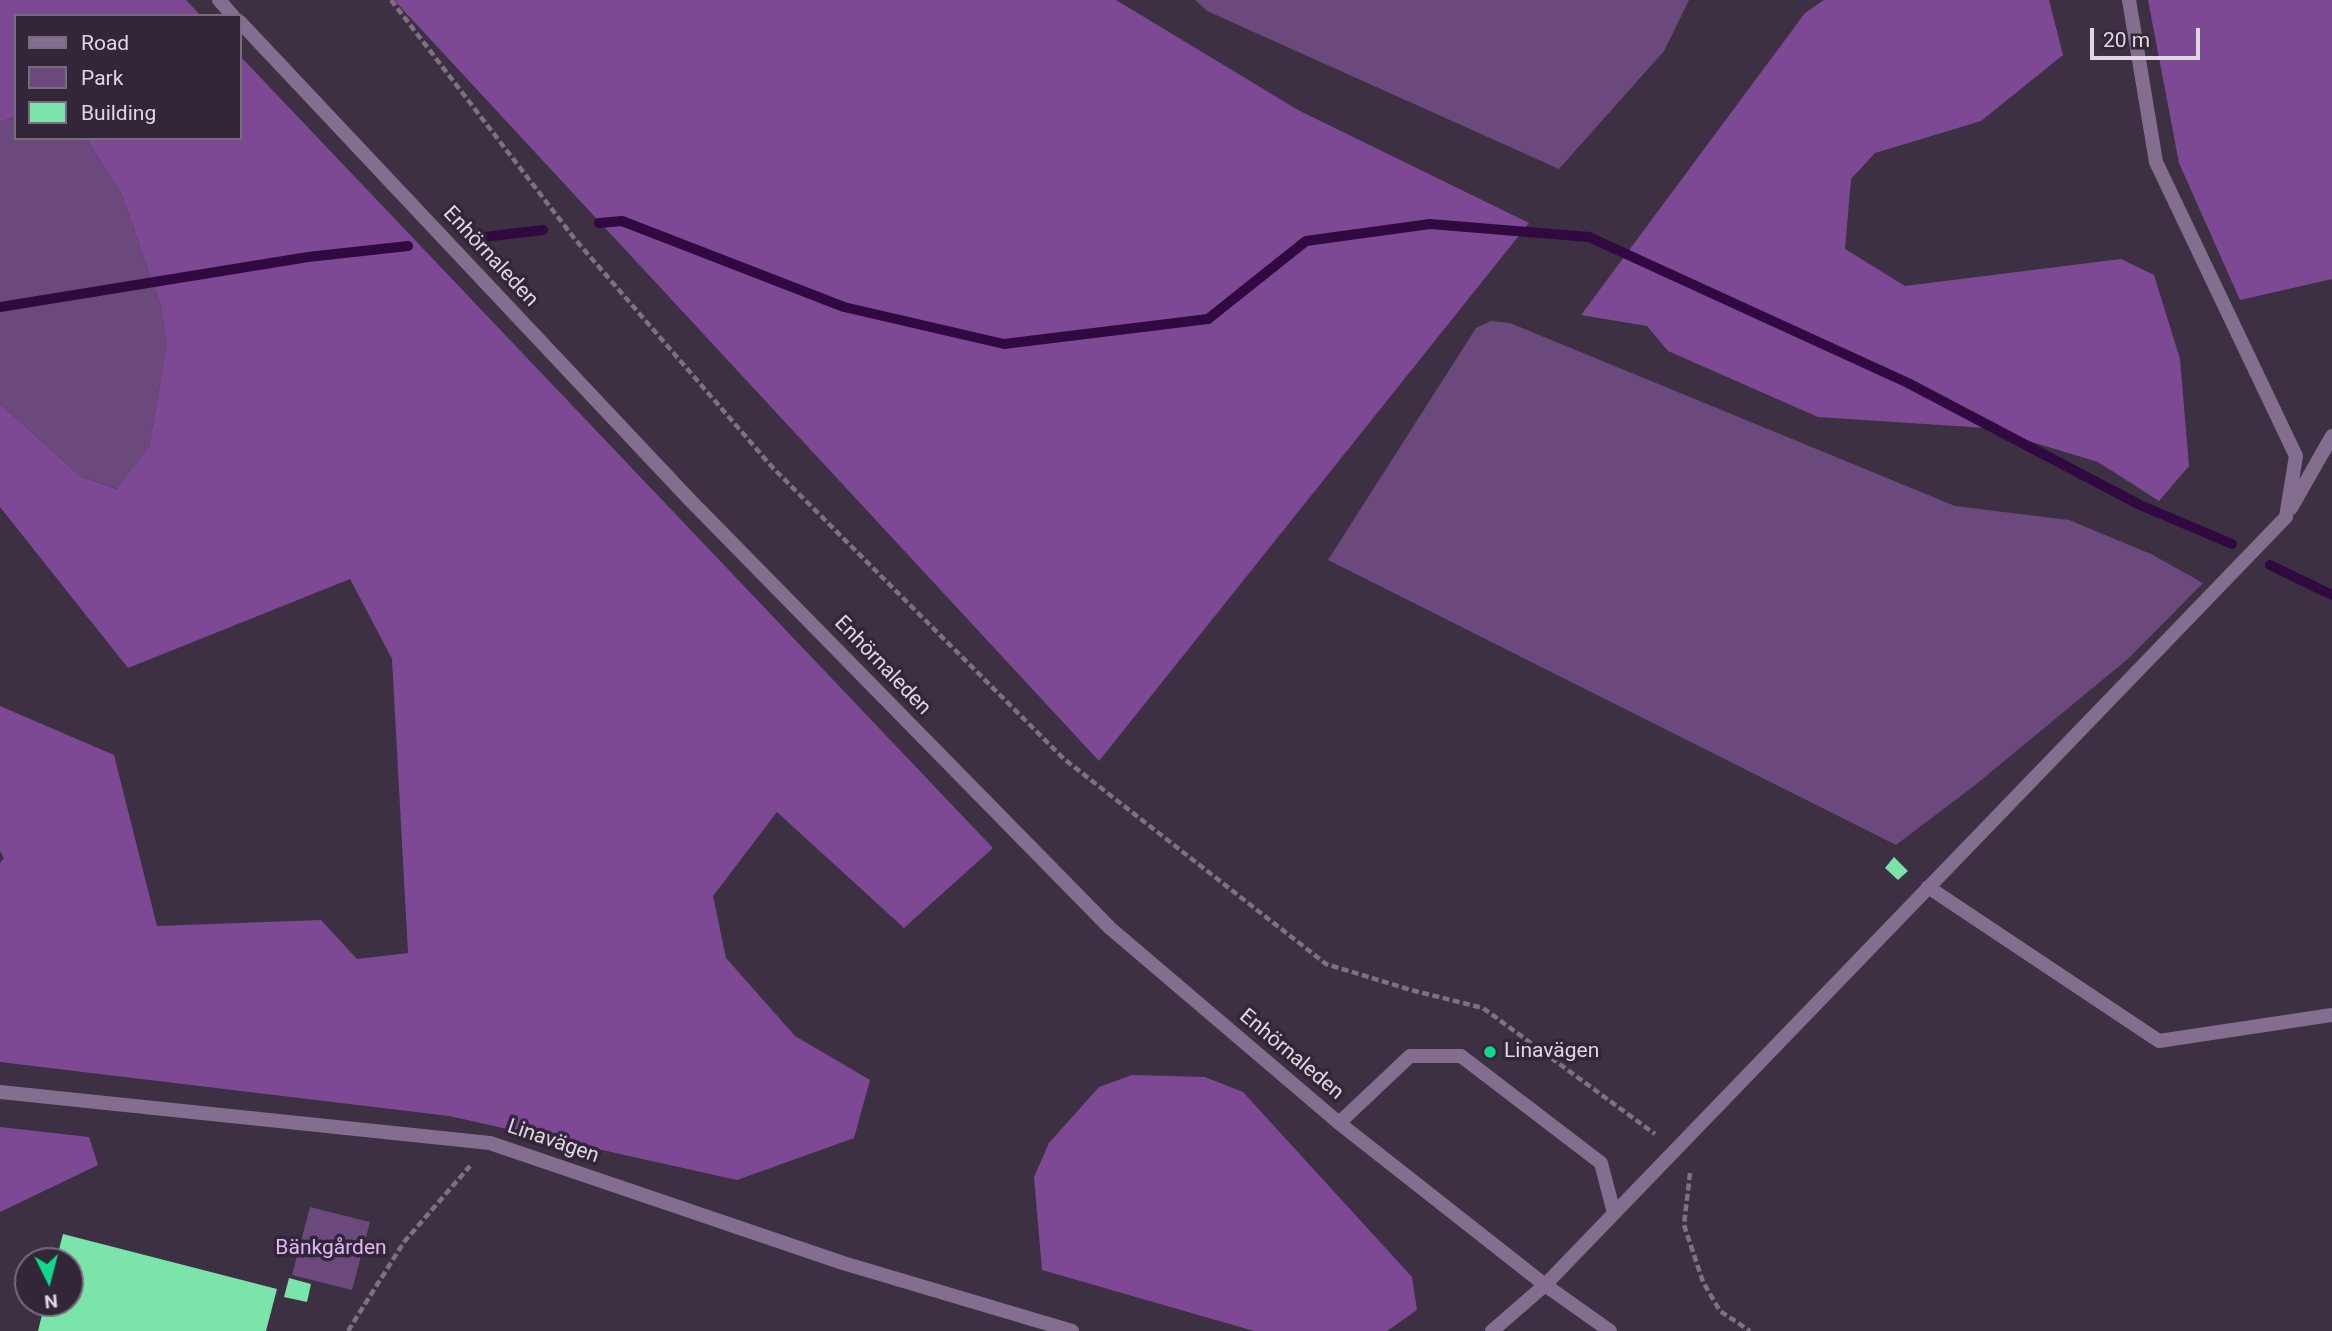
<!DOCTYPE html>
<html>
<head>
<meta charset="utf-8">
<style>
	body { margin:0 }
	#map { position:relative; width:2332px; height:1331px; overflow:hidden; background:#3c3042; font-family:Roboto,sans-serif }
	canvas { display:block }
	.legend { position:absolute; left:14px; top:14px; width:228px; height:126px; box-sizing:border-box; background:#322638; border:2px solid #776d7c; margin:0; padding:9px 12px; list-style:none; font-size:21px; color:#dfd8e3 }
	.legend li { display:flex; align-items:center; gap:14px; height:35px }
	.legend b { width:35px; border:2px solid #776d7c }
	.north { position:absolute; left:14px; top:1247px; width:70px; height:70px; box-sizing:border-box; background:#322638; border:2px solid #776d7c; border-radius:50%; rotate:174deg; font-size:19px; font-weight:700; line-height:28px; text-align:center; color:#dfd8e3 }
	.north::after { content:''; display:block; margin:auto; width:24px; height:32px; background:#10d98a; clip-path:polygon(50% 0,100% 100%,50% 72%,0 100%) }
	.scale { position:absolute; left:2090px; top:28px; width:110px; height:32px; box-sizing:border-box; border:4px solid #dfd8e3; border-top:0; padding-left:9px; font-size:21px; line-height:24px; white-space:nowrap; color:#dfd8e3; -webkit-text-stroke:5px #322638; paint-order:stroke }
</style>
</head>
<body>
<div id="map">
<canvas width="2332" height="1331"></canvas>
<ul class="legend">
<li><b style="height:9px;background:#846e90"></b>Road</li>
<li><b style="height:19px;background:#6c497d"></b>Park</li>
<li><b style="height:19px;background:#7be4aa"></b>Building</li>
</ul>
<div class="north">N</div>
<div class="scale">20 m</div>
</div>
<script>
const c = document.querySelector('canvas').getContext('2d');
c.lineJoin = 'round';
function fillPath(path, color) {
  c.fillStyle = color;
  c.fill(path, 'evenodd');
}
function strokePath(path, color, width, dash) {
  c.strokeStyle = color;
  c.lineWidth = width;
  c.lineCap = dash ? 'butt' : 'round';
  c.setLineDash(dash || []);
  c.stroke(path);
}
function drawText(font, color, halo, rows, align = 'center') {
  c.font = font + ' Roboto,sans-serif';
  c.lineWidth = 7;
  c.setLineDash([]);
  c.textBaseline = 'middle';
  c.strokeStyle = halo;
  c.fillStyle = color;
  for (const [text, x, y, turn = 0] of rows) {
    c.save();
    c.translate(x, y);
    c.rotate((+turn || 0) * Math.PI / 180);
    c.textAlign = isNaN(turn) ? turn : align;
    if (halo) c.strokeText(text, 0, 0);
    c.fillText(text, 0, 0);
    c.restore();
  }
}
const green = new Path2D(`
	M1195,0H1689L1664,51L1559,169L1207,11Z
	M16,116V138H86L122,195L161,306L167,343L149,447L118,489L81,477L0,404V122Z
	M1491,321L1510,323L1955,506L2069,520L2151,554L2203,583L2129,658L1974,786L1896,845L1328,560L1476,328Z
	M310,1207L370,1222L352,1290L292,1275Z`);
const forest = new Path2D(`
	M0,0H186L201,16H16V116L0,122Z
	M394,0H1116L1298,110L1529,223L1099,761Z
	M1824,0H2049L2063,55L1981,121L1875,153L1851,179L1845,249L1905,286L2121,259L2154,275L2180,359L2189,466L2159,501L2098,462L1986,428L1818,417L1668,351L1647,326L1581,315L1805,13Z
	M2148,0H2332V279L2240,300L2179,163Z
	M240,56L993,848L904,928L777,812L713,896L726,958L795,1036L870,1080L854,1138L737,1180L449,1116L0,1062V863L4,858L0,851V706L114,755L157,926L321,920L357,959L408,953L392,659L350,579L128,668L0,507V404L81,477L117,489L149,447L167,343L161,306L122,195L86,138H240Z
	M1132,1075L1205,1077L1243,1092L1412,1277L1417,1310L1387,1331H1254L1042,1270L1034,1177L1049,1143L1099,1087Z
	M0,1127L89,1137L98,1165L0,1212Z`);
const stream = new Path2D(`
	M599,223L622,221L844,307L1004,344L1208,319L1306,241L1430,224L1589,237L1908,383L2140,505L2232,544
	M484,237L543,230
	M0,307L308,257L408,246
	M2270,565L2332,595`);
const building = new Path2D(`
	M1894,857L1908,871L1898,880L1885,868Z
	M63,1234L277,1289L266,1331H38L45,1303H70V1261H56Z
	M289,1278L311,1284L307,1302L284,1297Z`);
const path = new Path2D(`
	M391,0L574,238L773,468L1064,759L1326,964L1411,990L1483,1008L1655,1134
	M1690,1173L1684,1225L1703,1282L1720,1311L1750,1331
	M348,1331L404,1242L470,1166`);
const service = new Path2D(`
	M1928,887L2159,1041L2332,1015
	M1339,1123L1410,1056H1461L1601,1163L1614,1213`);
const minor = new Path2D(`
	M2291,508L2332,436
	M0,1092L490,1143L843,1263L1072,1331
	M1492,1331L1545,1285L2286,517L2296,456L2156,162L2129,0`);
const tertiary = new Path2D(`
	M219,0L233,16
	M240,22L689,499L1110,928L1339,1123L1545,1285L1610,1331`);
const markers = [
	[1490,1052,7,"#10d98a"]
];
const streetNames = [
	["Enhörnaleden",490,257,47],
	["Enhörnaleden",882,666,46],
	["Enhörnaleden",1291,1055,40],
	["Linavägen",553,1142,19]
];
const poiNames = [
	["Linavägen",1504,1052]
];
const parkNames = [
	["Bänkgården",331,1249]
];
fillPath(green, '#6c497d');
fillPath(forest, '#7d4995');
strokePath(stream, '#310941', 10);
fillPath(building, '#7be4aa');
strokePath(path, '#7c7282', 4.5, [7, 3.5]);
strokePath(service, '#846e90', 14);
strokePath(minor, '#846e90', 14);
strokePath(tertiary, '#846e90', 14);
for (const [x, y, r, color] of markers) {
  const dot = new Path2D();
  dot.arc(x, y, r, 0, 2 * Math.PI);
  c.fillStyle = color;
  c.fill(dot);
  strokePath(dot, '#322638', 2.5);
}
drawText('21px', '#dfd8e3', '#322638', streetNames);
drawText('21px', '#dfd8e3', '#322638', poiNames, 'left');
drawText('21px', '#e1b8f6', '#322638', parkNames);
</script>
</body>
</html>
